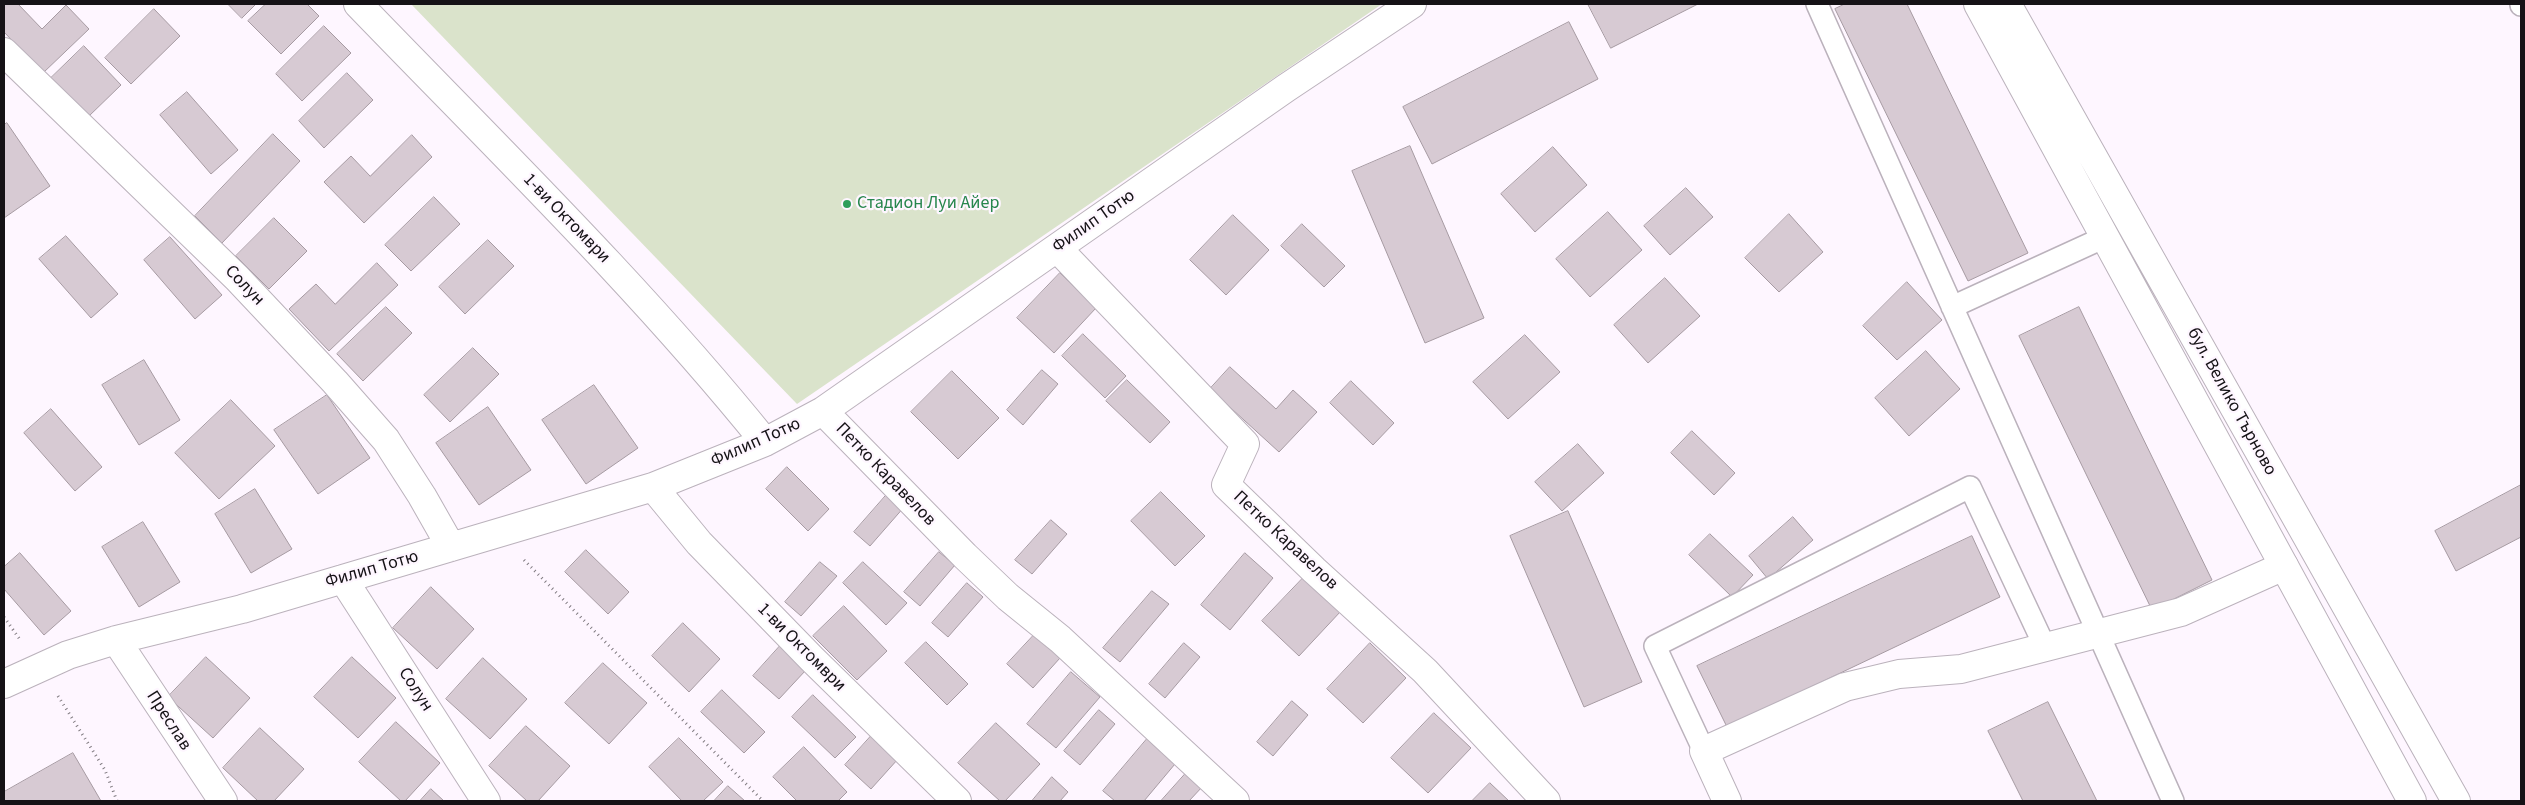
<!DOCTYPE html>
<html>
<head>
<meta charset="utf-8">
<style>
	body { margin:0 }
	#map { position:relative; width:2525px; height:805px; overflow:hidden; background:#fef6ff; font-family:"Source Sans 3",sans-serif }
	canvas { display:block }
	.frame { position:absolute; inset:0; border:5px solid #151216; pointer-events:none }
</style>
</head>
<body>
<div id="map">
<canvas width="2525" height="805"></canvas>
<div class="frame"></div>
</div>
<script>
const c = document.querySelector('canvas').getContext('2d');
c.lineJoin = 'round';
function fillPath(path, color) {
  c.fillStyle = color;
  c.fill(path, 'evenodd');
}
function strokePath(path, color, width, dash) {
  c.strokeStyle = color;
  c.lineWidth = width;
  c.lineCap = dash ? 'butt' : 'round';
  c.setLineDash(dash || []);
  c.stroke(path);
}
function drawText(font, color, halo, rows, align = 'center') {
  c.font = font + ' "Source Sans 3",sans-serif';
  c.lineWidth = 4.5;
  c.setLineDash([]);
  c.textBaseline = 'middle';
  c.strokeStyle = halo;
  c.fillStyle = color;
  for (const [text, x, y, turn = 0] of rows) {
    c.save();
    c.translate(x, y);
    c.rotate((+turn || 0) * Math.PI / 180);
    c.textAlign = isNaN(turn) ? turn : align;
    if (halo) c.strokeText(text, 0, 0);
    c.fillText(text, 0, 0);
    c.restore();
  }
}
const green = new Path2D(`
	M411,4H1382L797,404Z`);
const building = new Path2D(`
	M4,4H18L42,29L66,5L89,29L43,73L4,32Z
	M228,4H256L242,18Z
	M266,4H307L319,16L281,54L248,21Z
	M1588,4H1698L1611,48Z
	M1845,4H1907L2028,253L1968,281L1835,9Z
	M154,9L180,36L131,84L105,58Z
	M1569,22L1598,79L1432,164L1403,107Z
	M324,26L351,53L302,101L276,74Z
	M84,46L121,85L88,117L51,78Z
	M347,73L373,100L324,148L299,121Z
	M187,92L238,150L211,174L160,115Z
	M7,123L50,186L4,218V125Z
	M273,134L300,161L222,243L195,216Z
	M412,135L432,157L364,223L324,182L351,156L370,176Z
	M1410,146L1484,318L1425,343L1352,171Z
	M1553,147L1587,185L1535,232L1501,194Z
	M1686,188L1713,217L1670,255L1644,226Z
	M434,197L460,224L411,271L385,245Z
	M1608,212L1642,250L1590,297L1556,259Z
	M1789,214L1823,252L1779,292L1745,258Z
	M1233,215L1269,250L1226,295L1190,260Z
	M274,218L307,251L269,289L236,256Z
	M1302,224L1345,266L1324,287L1281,246Z
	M66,236L118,294L91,318L39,259Z
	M170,237L222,295L195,319L144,260Z
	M488,240L514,266L465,314L439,287Z
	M377,263L398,285L329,351L289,309L316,284L335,304Z
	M1060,273L1096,308L1054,353L1017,318Z
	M1665,278L1700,316L1648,363L1614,325Z
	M1907,282L1942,320L1897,360L1863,326Z
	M386,307L412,333L363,381L337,354Z
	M2079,307L2212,580L2152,610L2019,336Z
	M1083,334L1126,376L1105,398L1062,356Z
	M1525,335L1560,372L1508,419L1473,382Z
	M473,348L499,374L450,422L424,395Z
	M1926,351L1960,389L1909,436L1875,398Z
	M144,360L180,420L139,445L102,385Z
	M1230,367L1276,409L1293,390L1317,412L1279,452L1210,389Z
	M1042,370L1058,384L1023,425L1007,410Z
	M952,371L999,418L958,459L911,412Z
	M1127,380L1170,422L1150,443L1106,401Z
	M1351,381L1394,423L1373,445L1330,403Z
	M594,385L638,448L586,484L542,420Z
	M327,395L370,458L318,494L274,430Z
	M231,400L275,446L219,499L175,453Z
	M488,407L531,470L479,505L436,443Z
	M51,409L102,467L75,491L24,433Z
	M1692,431L1735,473L1714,495L1671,453Z
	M1578,444L1604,473L1562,511L1535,482Z
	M787,467L829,509L808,531L766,489Z
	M2521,485V537L2456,571L2435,531Z
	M255,489L292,549L251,573L215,514Z
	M889,492L905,506L870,546L854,532Z
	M1161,492L1205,536L1175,566L1131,521Z
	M1568,511L1642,682L1584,707L1510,536Z
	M1793,517L1813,540L1768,579L1749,556Z
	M1051,520L1067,534L1032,574L1015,560Z
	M143,522L180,582L139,607L102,547Z
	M1710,534L1753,575L1732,597L1689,555Z
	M1972,536L2000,597L1727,727L1697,666Z
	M586,550L629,592L608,614L565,572Z
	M939,552L955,565L920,606L904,592Z
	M20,553L71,611L44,635L4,589V567Z
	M1245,553L1273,578L1230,630L1201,605Z
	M820,562L837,576L801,616L785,602Z
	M863,562L907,603L886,625L843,583Z
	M1305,576L1341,611L1299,656L1262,621Z
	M967,583L983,597L948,637L932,623Z
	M431,587L474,629L437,669L393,628Z
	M1152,591L1169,604L1120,662L1103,648Z
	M844,606L887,651L857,680L813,636Z
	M683,623L720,659L689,692L652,656Z
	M1034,635L1060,658L1033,688L1007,664Z
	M926,642L968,684L947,705L905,663Z
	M1184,643L1200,657L1165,698L1149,684Z
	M1370,643L1406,678L1363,723L1327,689Z
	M780,646L806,670L779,699L753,676Z
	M206,657L250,698L213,738L168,697Z
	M352,657L396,698L358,738L314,697Z
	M483,658L527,699L490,739L446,699Z
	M603,663L647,703L609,744L565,703Z
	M1071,672L1100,697L1056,748L1027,724Z
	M722,690L765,732L744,753L701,712Z
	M813,695L856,737L835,758L792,717Z
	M1292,701L1308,715L1273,756L1257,742Z
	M2048,702L2097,801H2023L1988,731Z
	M1099,710L1115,724L1080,765L1064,751Z
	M1434,713L1471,748L1428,793L1391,758Z
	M396,722L440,763L405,801H401L359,762Z
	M996,723L1040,764L1005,801H1000L958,763Z
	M526,726L570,766L538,801H527L489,766Z
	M260,728L304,769L274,801H258L223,768Z
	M872,735L898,759L871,789L845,765Z
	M679,738L723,782L703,801H682L649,767Z
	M1147,739L1175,764L1144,801H1115L1103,791Z
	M804,747L847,792L838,801H797L773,777Z
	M73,753L101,801H4V792Z
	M1187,772L1203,786L1189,801H1161Z
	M1052,777L1068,792L1060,801H1032Z
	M1490,783L1509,801H1472Z
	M728,786L745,801H714Z
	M431,789L444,801H420Z`);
const path = new Path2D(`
	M524,560L763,801
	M4,617L21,641
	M58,696L105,770L117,801`);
const service = new Path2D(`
	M1817,4L2173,801
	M2521,4V5
	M1952,307L2105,237
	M1704,751L1655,646L1970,487L2045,647`);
const minor = new Path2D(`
	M358,4C496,147 640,287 765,442
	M4,52L237,278L335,382L386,440L422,496L451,547
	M1057,248L1245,444L1226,485L1314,570L1425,671L1546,801
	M823,411L965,556L1008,597L1060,639L1235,801
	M653,487L699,543L812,659L957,801
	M343,579L486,801
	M116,640L223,801
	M4,684L68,655L116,640L242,609L653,487L765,442L823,411L1286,88L1412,4
	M1727,801L1704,751L1845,687L1899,674L1961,669L2181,612L2284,566`);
const secondary = new Path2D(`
	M1978,4L2412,801
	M2007,4L2456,801`);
const markers = [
	[847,204,5,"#2e9e5b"]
];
const leisureNames = [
	["Стадион Луи Айер",857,204]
];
const streetNames = [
	["1-ви Октомври",566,219,46],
	["Филип Тотю",1094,222,-35],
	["Солун",244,286,46],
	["бул. Велико Търново",2231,402,61],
	["Филип Тотю",756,443,-24],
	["Петко Каравелов",885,475,46],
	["Петко Каравелов",1285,541,43],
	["Филип Тотю",372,570,-16],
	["1-ви Октомври",801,648,45],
	["Солун",415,690,57],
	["Преслав",168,721,57]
];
fillPath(green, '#dae3cb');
fillPath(building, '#d7cad3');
strokePath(building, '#a69aa2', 1);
strokePath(service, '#bbb2bc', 24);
strokePath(minor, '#bbb2bc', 30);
strokePath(secondary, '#bbb2bc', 30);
strokePath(path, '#807b81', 3, [1, 4]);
strokePath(service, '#fff', 21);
strokePath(minor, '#fff', 28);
strokePath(secondary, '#fff', 28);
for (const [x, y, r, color] of markers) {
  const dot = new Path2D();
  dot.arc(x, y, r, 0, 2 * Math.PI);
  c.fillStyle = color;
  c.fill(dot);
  strokePath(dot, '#fef6ff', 2);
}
drawText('18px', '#27864d', '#fef6ff', leisureNames, 'left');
drawText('18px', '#151216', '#fef6ff', streetNames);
</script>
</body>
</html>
